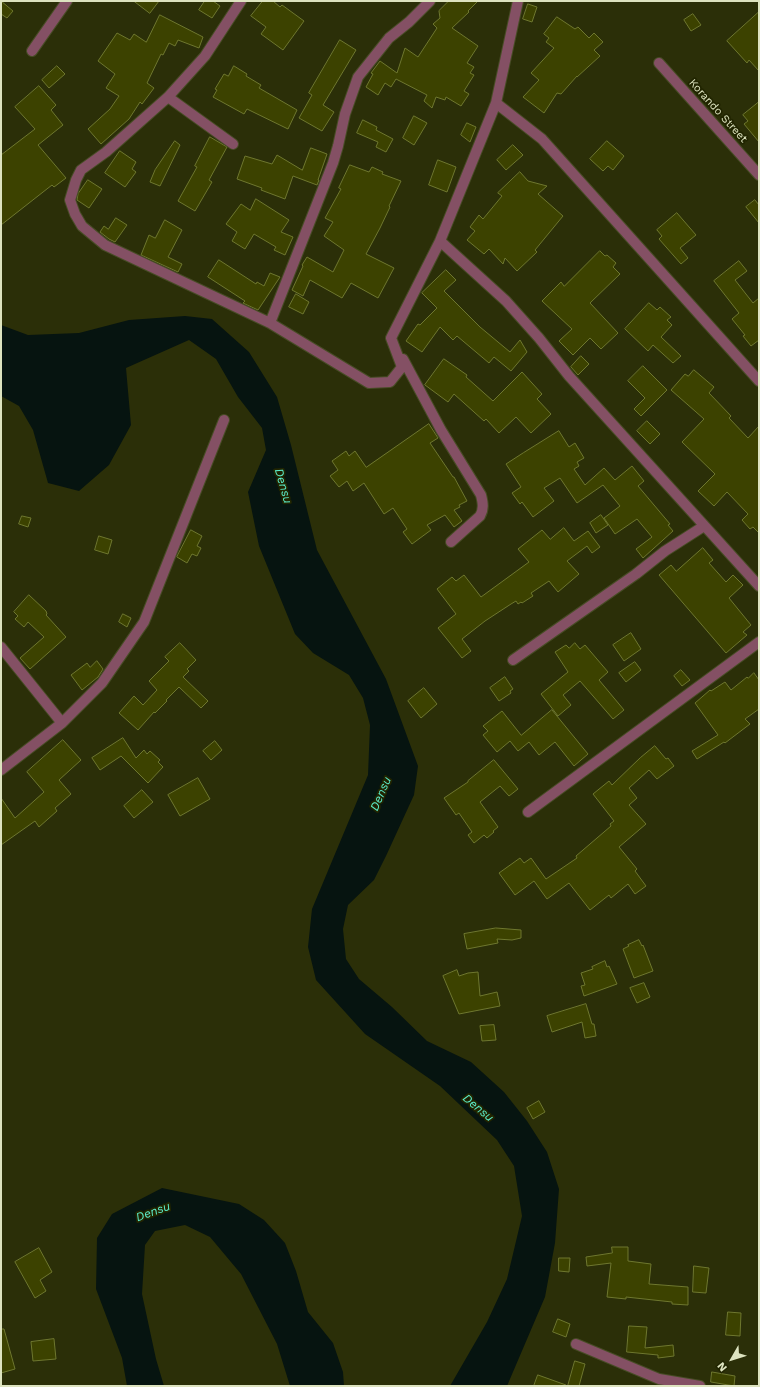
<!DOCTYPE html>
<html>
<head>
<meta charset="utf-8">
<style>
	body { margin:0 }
	#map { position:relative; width:760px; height:1387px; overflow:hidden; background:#2b2f08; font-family:"Work Sans",sans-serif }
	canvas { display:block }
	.frame { position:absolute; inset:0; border:2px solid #dde3bf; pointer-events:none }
	.north { position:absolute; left:712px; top:1339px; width:40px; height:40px; -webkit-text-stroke:3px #212500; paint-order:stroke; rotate:231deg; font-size:11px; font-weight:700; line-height:16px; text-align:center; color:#dde3bf }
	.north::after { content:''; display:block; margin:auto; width:14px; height:18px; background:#dde3bf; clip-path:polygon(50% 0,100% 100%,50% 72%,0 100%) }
</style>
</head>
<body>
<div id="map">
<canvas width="760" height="1387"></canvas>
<div class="frame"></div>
<div class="north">N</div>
</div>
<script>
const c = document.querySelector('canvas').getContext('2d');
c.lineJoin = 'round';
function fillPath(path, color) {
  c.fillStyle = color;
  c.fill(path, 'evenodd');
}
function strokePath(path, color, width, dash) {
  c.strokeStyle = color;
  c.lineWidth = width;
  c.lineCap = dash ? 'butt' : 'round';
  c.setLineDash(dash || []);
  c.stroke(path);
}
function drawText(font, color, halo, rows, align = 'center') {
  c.font = font + ' "Work Sans",sans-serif';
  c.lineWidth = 3.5;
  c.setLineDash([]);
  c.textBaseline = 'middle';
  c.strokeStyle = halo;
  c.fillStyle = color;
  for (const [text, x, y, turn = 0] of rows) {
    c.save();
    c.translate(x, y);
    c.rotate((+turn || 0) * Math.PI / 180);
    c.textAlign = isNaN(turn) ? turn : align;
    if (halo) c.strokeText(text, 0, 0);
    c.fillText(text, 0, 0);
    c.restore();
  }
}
const water = new Path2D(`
	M185,316L212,319L249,352L277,397L291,445L317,550L386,679L418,766L414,795L386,856L374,880L348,905L343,929L346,959L359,979L392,1007L427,1041L471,1062L504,1092L527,1121L547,1152L559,1189L555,1243L545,1297L507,1386H450L487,1322L507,1279L522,1216L514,1166L497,1140L440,1086L365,1034L316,980L308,947L312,909L368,775L370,725L363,698L349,675L313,653L295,634L259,546L248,492L266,450L262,428L238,397L216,359L189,340L126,368L131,425L109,465L79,491L48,483L33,430L19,406L1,396V325L28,335L79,333L129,320Z
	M162,1188L239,1204L264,1220L285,1243L296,1271L308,1312L333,1343L343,1372L344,1386H290L277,1344L241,1274L210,1237L185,1225L155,1231L145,1245L142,1294L156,1359L164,1386H127L122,1358L96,1289L97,1238L112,1214Z`);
const building = new Path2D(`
	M1,1L13,11L7,18L1,14Z
	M134,1H159L150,13Z
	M205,1H213L220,6L212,18L199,10Z
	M263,1H273L280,7L282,5L304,21L283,50L261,34L266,27L251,16Z
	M449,1H478L468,11L469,12L452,28L478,46L467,63L474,67L470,73L474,75L464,91L469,94L461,106L446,97L445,100L436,97L432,108L424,101L427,95L396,79L391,87L385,83L378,95L366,87L373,74L371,73L380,61L397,73L405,48L418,57L437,28L433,24L440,18L439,11Z
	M528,4L537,7L532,22L523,19Z
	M759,12V71L749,60L747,63L727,41Z
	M693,14L701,25L691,31L684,20Z
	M160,15L203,37L199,48L178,40L175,46L169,43L163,55L161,54L147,83L154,88L142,104L140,102L129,119L101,144L88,129L110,109L119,96L106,88L115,74L98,61L117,33L130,40L134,34L146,42Z
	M557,17L575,29L578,27L589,38L594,33L603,42L594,50L600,56L577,77V76L561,94L557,93L544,113L523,97L539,80L531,73L554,48L546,42L549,38L544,34Z
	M340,40L356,50L323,105L334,112L322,131L299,118L312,95L309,93Z
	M57,66L65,74L49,88L42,80Z
	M234,66L247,74L246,76L261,85L259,88L297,110L288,129L247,109L244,114L213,97L217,90L215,89L224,74L228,76Z
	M39,86L56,105L51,110L63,125L38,145L66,178L54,187L52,185L1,225V155L35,129L15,107Z
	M759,102V142L744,124L748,121L743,115Z
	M414,116L427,123L414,145L403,138Z
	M363,120L377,127L376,130L393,139L386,152L376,147L378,142L357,133Z
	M467,123L476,127L470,142L461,135Z
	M210,137L227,147L209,180L212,182L195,211L178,201L197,167L195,166Z
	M175,141L180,145L160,186L150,182L155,170Z
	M607,141L624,156L613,170L608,166L603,171L590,159Z
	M513,145L523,155L506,170L497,160Z
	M311,148L327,154L318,180H319L317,185L293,176L285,199L261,190L262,188L237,179L245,156L272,164L277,155L302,170Z
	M120,151L136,162L132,169L136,172L125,187L105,173Z
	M438,160L456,167L447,192L429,185Z
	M350,165L369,172L372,167L383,172L382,174L401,181L389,206L390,207L380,228L366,254L394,268L378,298L351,283L342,298L310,280L303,296L292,290L303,266L302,265L307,257L333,272L344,250L324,236L333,222L325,218L341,189L339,188Z
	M520,172L528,181L547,186L538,194L563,216L535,250L537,252L517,271L505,258L503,264L489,249L484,254L467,240L475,231L470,227L479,215L483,219L502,196L498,193Z
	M88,180L102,189L89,208L77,200L78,194Z
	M256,199L289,220L281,232L293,237L285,255L274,250L276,247L254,234L245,249L232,241L237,232L226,224L241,204L250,210Z
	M755,200L759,205V223L746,207Z
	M677,213L696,235L680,248L688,258L681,264L659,239L662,236L657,230Z
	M116,218L127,225L115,242L109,239L100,232L104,226L108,229Z
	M165,220L182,230L168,257L182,264L178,272L141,255L149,235L155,238Z
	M600,251L605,256L607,255L616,263L613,267L620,274L590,303L618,333L601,349L590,338L573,355L559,341L572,329L542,301L561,282L564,286Z
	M219,260L256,284L257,282L264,286L270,273L280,277L258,310L245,304L243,303L245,301L208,277Z
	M739,261L747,271L735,280L753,303L759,298V340L751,346L743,336L745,335L732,319L739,313L714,281Z
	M446,270L456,280L444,291L480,327L510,352L520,340L527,352L511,371L494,357L489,363L457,336L453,340L440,327L422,352L406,341L418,324L420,325L437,308L422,293Z
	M296,294L309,302L303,314L289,307Z
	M649,303L657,310L660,307L671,317L667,320L672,325L661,337L681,356L673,363L653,345L648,351L625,329Z
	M581,356L589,364L578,375L571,367Z
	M444,359L467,375L466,377L493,401L522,372L542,394L537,399L551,414L531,433L516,417L499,433L486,419L484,421L454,394L448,402L425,385Z
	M643,366L667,390L641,416L634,409L645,398L628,381Z
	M694,370L714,387L709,393L731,416L729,418L748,438L759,426V533L753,527L750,529L742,520L748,514L727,492L714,506L698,491L715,474L682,442L704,419L671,390L685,374L688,376Z
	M647,421L660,434L650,444L637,431Z
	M429,424L438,438L430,443L453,477H454L467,501L459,505L460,507L454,510L462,521L454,527L445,515L427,525L431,530L412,544L403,532L407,529L393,508L384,514L364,483L353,491L347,481L339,487L330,476L338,470L332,461L346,451L349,456L355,451L366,467Z
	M559,431L569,447L575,443L584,458L577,462L579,466L574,469L585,485L604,468L615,480L632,466L644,481L638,486L670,524L668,525L673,531L643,558L636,549L652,537L637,519L615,534L604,518L620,506L603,485L577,503L560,478L544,488L554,501L533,517L522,502L520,504L512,493L521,487L506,464L523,453Z
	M601,515L608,525L596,533L590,523Z
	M22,516L31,518L28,527L19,524Z
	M564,528L574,541L588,531L600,547L592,553L587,546L567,561L579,574L558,592L549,581L531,593L533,596L522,603L521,602L518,604L516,601L511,604L485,621L462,639L471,651L462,658L438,628L456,614L437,589L452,577L456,581L464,575L481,597L529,562L518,549L542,530L550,539Z
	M191,530L202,536L197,546L201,548L197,556L192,554L187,563L177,557Z
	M99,536L112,540L108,554L95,550Z
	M703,548L713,560L709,563L726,582L733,575L743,585L729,598L751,625L743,632L747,635L726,653L659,575L671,565L676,571Z
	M29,595L46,611L47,614L46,615L66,637L30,669L20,658L44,637L28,622L24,627L15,619L18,616L14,612Z
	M123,614L131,618L127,627L119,622Z
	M631,633L641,649L624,661L613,645Z
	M180,643L196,660L187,669L189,671L183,677L208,701L201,708L179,687L166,700L167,701L155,713L154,712L138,730L119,713L134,696L143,705L157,690L149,681L169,661L165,657Z
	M575,643L580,649L585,645L608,672L599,680L624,710L613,719L580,681L563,695L571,705L558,716L541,694L568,672L555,652L566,645L569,648Z
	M97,661L103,669L98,677L82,690L71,675L87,663L90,667Z
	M635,662L641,670L626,682L619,673Z
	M681,670L690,680L682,686L674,676Z
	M754,673L759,680V709L745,719L750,724L725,743L724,742L697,759L692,751L718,735L695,703L710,690L711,691L725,682L731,690L747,677L748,678Z
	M505,677L513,689L510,691L511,693L499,701L490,688Z
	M424,688L437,704L421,718L408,701Z
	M552,710L588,754L574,766L555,742L539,755L529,742L518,751L510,741L497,752L483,735L488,731L483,726L502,711L521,735Z
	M123,738L136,758L144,750L147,754L150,751L160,760L158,762L163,767L148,783L121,756L100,770L92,758Z
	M63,740L81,760L59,780L71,794L55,808L57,811L39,827L35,821L1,845V798L15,818L44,792L27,772Z
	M215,741L222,750L211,760L203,751Z
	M655,746L666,759L668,758L674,766L657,779L649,770L629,788L637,798L629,805L646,824L619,847L637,869L635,871L646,886L635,894L628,884L611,898L609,895L590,910L569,883L547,899L534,881L515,895L499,873L520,858L524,863L531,858L546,879L577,858L576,856L611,826L610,824L614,821L593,794L609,781L612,785L640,758Z
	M494,760L518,789L509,796L500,786L480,802L498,827L493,831L494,832L487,838L484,835L474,843L468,835L472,832L459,813L456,815L444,798L468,782V781Z
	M198,778L210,799L180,816L168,795Z
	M142,790L153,802L134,818L124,806Z
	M496,928L521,930V938L512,940L497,939L498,943L467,949L464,934Z
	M639,940L642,946L643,945L653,971L634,978L623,949L629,946L628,945Z
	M605,961L607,967L609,966L617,984L584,996L581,986L585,985L581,973L593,969L592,967Z
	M457,970L459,976L468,973L478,972L480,996L497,992L500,1006L459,1014L443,976Z
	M644,983L650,997L637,1003L630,988Z
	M586,1004L592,1024H594L596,1036L585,1038L582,1022L552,1032L547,1016Z
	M494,1025L496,1040L482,1041L480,1026Z
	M539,1101L545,1112L533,1119L527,1108Z
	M612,1247H628V1261L651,1264L649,1284L688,1287V1305L672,1304V1302L626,1297V1299L607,1297L611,1263L587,1266L586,1257L612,1253Z
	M39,1248L52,1272L40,1280L46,1291L35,1298L15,1262Z
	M559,1258H570L569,1272L559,1271Z
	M694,1266L709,1268L706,1293L693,1292Z
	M728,1312L741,1313L740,1336L726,1335Z
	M558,1319L570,1324L566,1337L553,1332Z
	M629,1326L647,1327L645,1348L673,1345L674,1356L658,1358V1355L627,1352Z
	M1,1329H4L15,1369L1,1373Z
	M54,1339L56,1359L33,1361L31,1342Z
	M575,1361L585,1364L579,1386H568Z
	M712,1372L735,1376L734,1386L711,1382Z
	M538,1375L566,1385V1386H534Z`);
const street = new Path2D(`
	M241,1L205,56L168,97L106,152L81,170L76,180L70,200L75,214L82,226L105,245L270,323L369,383L390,382L402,367L391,338L440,241L496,103L518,1
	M32,51L67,1
	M659,63L759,175
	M168,97L233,144
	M496,103L542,139L759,381
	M440,241L506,301L539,338L569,376L759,586
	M270,323L333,163L338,146L345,114L358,77L389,38L409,22L430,1
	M403,359L441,430L481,495C483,503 484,509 480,516L451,542
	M1,647L62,723
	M513,660L636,574L665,551L704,526
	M1,770L62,723L102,683L144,622L224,420
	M528,812L759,642
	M576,1344L659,1379L700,1386`);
const streetNames = [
	["Korando Street",718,111,48]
];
const waterNames = [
	["Densu",283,486,74],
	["Densu",381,794,-67],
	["Densu",478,1108,40],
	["Densu",153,1212,-20]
];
fillPath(water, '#061410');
fillPath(building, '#3c4200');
strokePath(building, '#6e772f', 1);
strokePath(street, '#474c25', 12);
strokePath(street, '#845064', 10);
drawText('11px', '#dde3bf', '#212500', streetNames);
drawText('italic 12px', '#5cefce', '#212500', waterNames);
</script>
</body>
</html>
